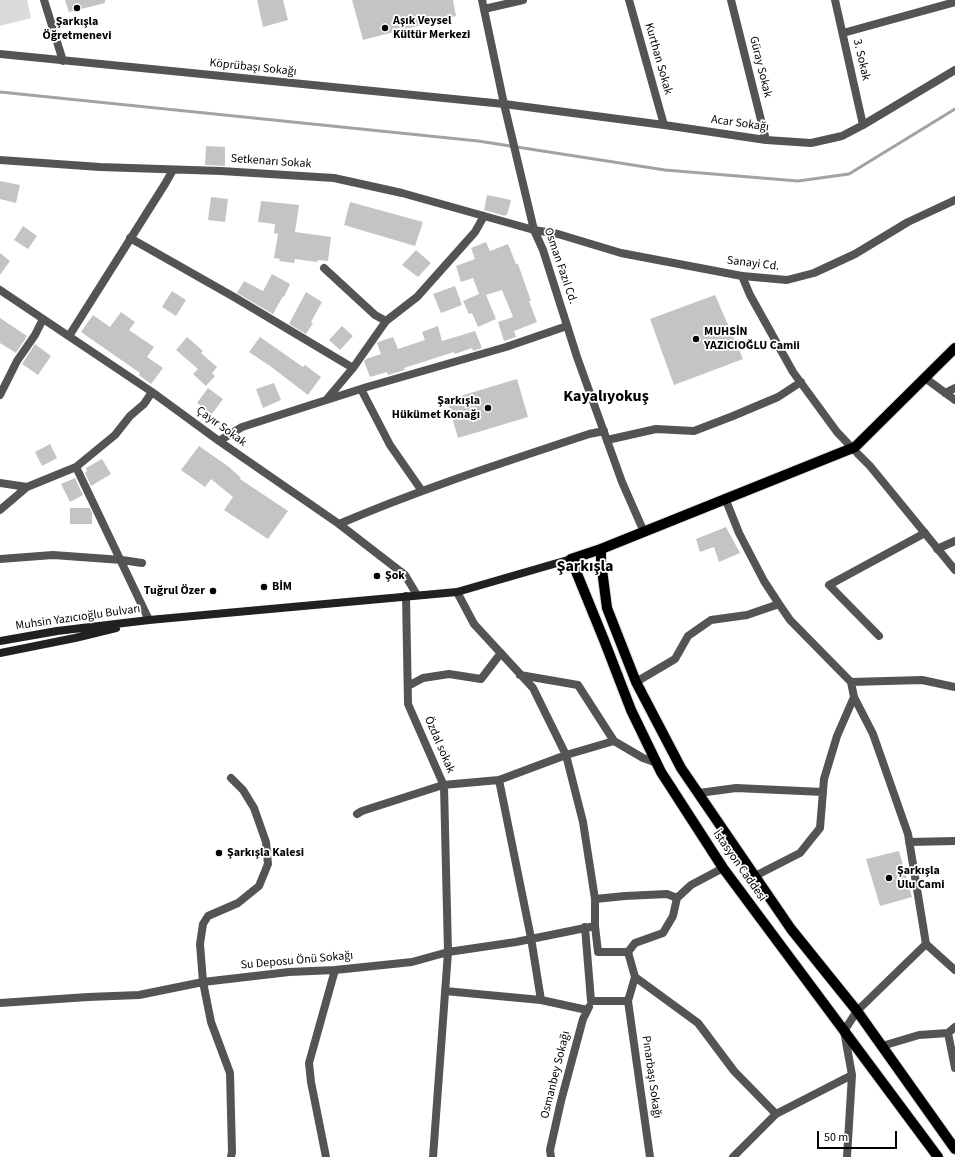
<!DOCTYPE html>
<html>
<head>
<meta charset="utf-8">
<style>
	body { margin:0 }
	#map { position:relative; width:955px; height:1157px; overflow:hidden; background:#fff; font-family:"Source Sans 3",sans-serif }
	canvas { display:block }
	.scale { position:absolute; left:817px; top:1131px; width:80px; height:18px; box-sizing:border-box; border:2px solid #000; border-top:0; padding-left:5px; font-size:12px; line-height:14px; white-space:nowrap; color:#000; -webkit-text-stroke:3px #fff; paint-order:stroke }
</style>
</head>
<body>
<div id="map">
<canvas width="955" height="1157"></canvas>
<div class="scale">50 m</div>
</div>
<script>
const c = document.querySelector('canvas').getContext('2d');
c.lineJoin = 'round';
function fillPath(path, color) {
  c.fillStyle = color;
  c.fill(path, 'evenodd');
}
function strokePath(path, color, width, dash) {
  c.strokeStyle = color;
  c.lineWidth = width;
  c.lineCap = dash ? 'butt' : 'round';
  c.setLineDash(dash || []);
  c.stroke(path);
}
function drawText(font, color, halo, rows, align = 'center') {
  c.font = font + ' "Source Sans 3",sans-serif';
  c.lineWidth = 3.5;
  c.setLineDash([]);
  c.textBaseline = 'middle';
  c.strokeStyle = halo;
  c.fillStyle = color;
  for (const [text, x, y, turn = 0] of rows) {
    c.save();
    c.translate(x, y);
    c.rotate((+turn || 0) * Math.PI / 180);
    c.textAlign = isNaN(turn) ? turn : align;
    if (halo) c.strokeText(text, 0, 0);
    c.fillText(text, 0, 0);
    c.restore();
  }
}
const green = new Path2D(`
	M0,0H27L31,18L0,26Z`);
const stream = new Path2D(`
	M0,92L478,141L665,170L798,181L849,174L955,109`);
const building = new Path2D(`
	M65,0H105V3L69,12Z
	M257,0H283L288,20L263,27Z
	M352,0H453L456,16L363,40Z
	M206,146L225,147V166L205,165Z
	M0,181L20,185L16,203L0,199Z
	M487,195L511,200L507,215H505V216L484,210Z
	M211,197L228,199L225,222L208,220Z
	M261,201L299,205L295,232L331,237L328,261L318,260L317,262L295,259L294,263L279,261L280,259L274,258L278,234L274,233L275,224L258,222Z
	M350,202L423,222L415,246L344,225Z
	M23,226L37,236L28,249L14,240Z
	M486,242L490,251L508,244L516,264H518L531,301H529L537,322L514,331L516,337L504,341L498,322L513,317L502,290L486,295L496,319L478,327L472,313L469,314L463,301L479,294L473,278L461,282L456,266L475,259L471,248Z
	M416,250L431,263L418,277L402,265Z
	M0,253L10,261L0,275Z
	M272,274L290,284L284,297L283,296L273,314L237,293L244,281L263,291Z
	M455,286L462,305L441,313L433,294Z
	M172,291L186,300L176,316L162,307Z
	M306,292L322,302L311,322L313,323L306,334L289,324Z
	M715,295L743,359L674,385L650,319Z
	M121,312L135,322L129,330L154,347L147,357L163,368L151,384L139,375L140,373L81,332L93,315L110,327Z
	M0,318L27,336L25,338H26L16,353L0,343Z
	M342,326L353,336L340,350L329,340Z
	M438,326L442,341L475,331L482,348L473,351L472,348L455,354L454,352L404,368L405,370L388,375L387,372L370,377L364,361L366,359L381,354L377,343L378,342L393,337L398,349L425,340L422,332Z
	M187,337L203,351L201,353L217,367L212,373L215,376L206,386L193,374L198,369L176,350Z
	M260,337L303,367L305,365L321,377L308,395L270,366L249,352Z
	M35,344L51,356L38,375L22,364Z
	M517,379L528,417L458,438L447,400Z
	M274,383L281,400L263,408L256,389Z
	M208,388L223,399L212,414L197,403Z
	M50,444L57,458L42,466L35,452Z
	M199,446L229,467L241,478L240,479L288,511L268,539L224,510L233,497L211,479L205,487L181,470Z
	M102,459L111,474L91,486L85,473L87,471L86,468Z
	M75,478L83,495L70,502L61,484Z
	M70,508H90L92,513V524H70Z
	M726,527L740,553L719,562L714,547L700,552L696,539Z
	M899,851L912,897L880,906L866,859Z`);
const minor = new Path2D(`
	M44,0L63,61
	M629,0L664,125
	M731,0L766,140
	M835,0L863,125
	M484,9L523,0
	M843,33L955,2
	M0,54L504,104L664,125L766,140L811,143L842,136L863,125L955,70
	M0,160L100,167L221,171L334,178L402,193L534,230
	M130,238L234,297L353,368
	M324,268L375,315L386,321
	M742,276L750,295L793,372L837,432L855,451
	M0,290L152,392L219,441L339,524L405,575L417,595
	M69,336L165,184L173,170
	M925,378L955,400
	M361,389L390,445L422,491
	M945,393L955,388
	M0,395L17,361L35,335L43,319
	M327,399L353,368L386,321L417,297L475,232L484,216
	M607,440L656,429L694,431L733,416L778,397L801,382
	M219,441L242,427L367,387L506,347L567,326
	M76,467L149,620
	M0,483L27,487L76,467L115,435L130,416L144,404L152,392
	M725,498L739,533L764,581L779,604L790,620L851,682L854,697L873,734L908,834L926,944L955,970
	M0,510L27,487
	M339,524C420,489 505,462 589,434L604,431
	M937,549L955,541
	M0,559L53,555L122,560L142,563
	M457,592L474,624L533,688L566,755L583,822L595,899V926L598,952H628
	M406,596L408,704L444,786L448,952L433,1157
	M879,636L829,585L925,533
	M520,675L578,685L614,741L643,758L657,763
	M636,682L675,659L688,636L711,620L747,615L779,604
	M851,682L922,680L955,687
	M408,686L423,678L449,674L481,679L501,653
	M699,793L736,788L823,792
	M357,814L362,811L443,785L499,780
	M909,842L955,841
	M755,876L800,853L820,828L824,779L837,736L854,697
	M595,899L625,896L667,894L677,898
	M585,927L591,1001H628L635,977L628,952L635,943L663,933L673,916L677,898L691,885L723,868
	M635,977L698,1023L734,1071L776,1114
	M445,991L541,1000
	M628,1001L650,1157
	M0,1003L88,997L139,995L203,982L289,972L335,970L412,962L448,952L516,942L595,926
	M587,1010L541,1000L531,938L499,780L566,755L614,741
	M955,1027L948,1033L955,1068
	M882,1046L919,1035L948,1033
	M231,1157L232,1152L230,1073L211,1022L203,982L200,944L203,924L208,916L238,903L259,886L268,864L266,842L254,808L243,790L231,778
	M326,1157L311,1082L309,1063L335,970
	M551,1157L550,1150L561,1101L583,1019L589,1007
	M733,1157L776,1114L852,1075
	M847,1157L852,1075L844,1031L857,1011L926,944`);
const tertiary = new Path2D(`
	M482,0L504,104L534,230L543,250L577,357L622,482L644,532
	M534,230L558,234L621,253L742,276L787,280L814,273L855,254L908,222L955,200
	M858,454L870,466L955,570`);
const secondary = new Path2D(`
	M0,641L57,631L149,620L457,592L571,559
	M0,653L75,638L116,628`);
const primary = new Path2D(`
	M601,549V562L607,608L636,682L681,768L791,929L857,1011L955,1149
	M938,1157L723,868L661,772L631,710L604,640L571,559L601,549L855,447L955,348`);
const markers = [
	[77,8,4,"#000"],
	[385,28,4,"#000"],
	[696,339,4,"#000"],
	[488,408,4,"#000"],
	[377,576,4,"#000"],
	[264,587,4,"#000"],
	[213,591,4,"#000"],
	[219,853,4,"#000"],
	[889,878,4,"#000"]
];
const poiNames = [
	["Aşık Veysel",393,21],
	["Kültür Merkezi",393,35],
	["Şarkışla",77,22,"center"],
	["Öğretmenevi",77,36,"center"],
	["MUHSİN",704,332],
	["YAZICIOĞLU Camii",704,346],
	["Şarkışla",480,401,"right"],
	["Hükümet Konağı",480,415,"right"],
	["Şok",385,576],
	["BİM",272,587],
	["Tuğrul Özer",205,591,"right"],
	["Şarkışla Kalesi",227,853],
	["Şarkışla",897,871],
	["Ulu Cami",897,885]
];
const streetNames = [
	["Kurthan Sokak",658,59,74],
	["3. Sokak",861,60,77],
	["Güray Sokak",760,67,76],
	["Köprübaşı Sokağı",253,68,6],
	["Acar Sokağı",740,124,8],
	["Setkenarı Sokak",271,162,4],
	["Sanayi Cd.",753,264,7],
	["Osman Fazıl Cd.",560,266,71],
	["Çayır Sokak",221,427,36],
	["Muhsin Yazıcıoğlu Bulvarı",78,618,-8],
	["Özdal sokak",439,745,67],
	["İstasyon Caddesi",739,866,55],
	["Su Deposu Önü Sokağı",297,961,-5],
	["Osmanbey Sokağı",556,1075,-76],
	["Pınarbaşı Sokağı",651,1077,82]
];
const districtNames = [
	["Kayalıyokuş",606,397],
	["Şarkışla",585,567]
];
fillPath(green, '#dbdbdb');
strokePath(stream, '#a2a2a2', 3);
fillPath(building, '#c4c4c4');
strokePath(primary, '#dbdbdb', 12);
strokePath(minor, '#545454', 8);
strokePath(tertiary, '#545454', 8);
strokePath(secondary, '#212121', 8);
strokePath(primary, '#000', 10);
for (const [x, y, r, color] of markers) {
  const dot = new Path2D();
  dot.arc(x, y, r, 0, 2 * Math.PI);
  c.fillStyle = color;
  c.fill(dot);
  strokePath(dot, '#fff', 1.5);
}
drawText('bold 12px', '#000', '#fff', poiNames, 'left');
drawText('12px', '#000', '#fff', streetNames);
drawText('bold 16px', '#000', '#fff', districtNames);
</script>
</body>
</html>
